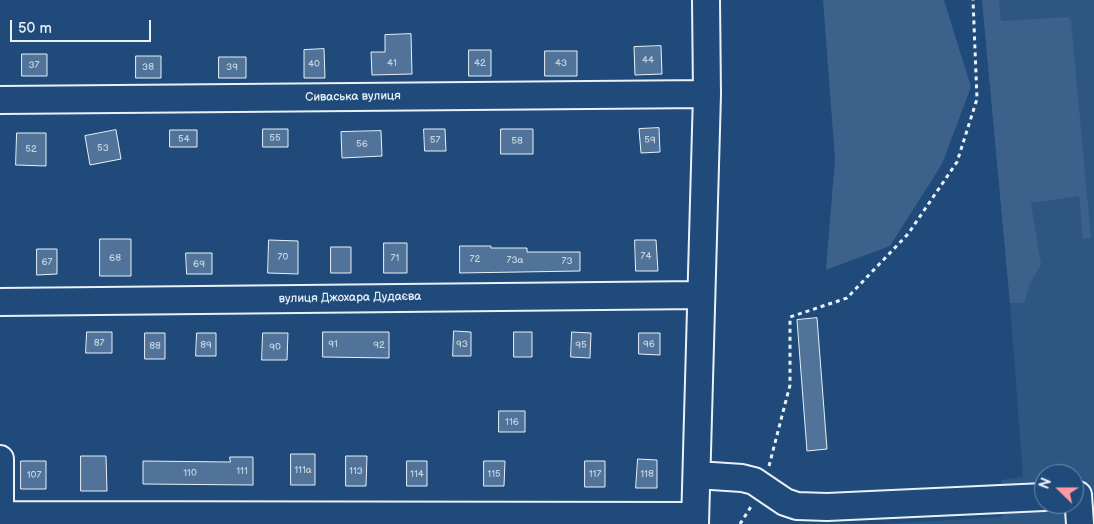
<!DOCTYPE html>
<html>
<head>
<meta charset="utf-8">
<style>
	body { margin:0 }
	#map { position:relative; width:1094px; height:524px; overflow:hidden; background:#1f4a7a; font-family:"Balsamiq Sans",sans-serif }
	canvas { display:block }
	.north { position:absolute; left:1034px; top:464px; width:50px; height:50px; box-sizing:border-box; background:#1f4a7a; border:1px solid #6f8dac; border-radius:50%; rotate:292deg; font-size:14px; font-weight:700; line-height:20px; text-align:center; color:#e8f1f8 }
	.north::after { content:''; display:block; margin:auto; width:18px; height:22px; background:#ff9aa2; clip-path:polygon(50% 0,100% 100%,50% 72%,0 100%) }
	.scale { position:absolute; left:10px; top:20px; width:141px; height:22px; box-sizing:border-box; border:2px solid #e8f1f8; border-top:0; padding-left:6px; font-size:15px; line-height:18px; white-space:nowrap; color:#e8f1f8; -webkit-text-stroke:4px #1f4a7a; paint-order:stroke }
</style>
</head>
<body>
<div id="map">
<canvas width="1094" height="524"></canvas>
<div class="north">N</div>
<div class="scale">50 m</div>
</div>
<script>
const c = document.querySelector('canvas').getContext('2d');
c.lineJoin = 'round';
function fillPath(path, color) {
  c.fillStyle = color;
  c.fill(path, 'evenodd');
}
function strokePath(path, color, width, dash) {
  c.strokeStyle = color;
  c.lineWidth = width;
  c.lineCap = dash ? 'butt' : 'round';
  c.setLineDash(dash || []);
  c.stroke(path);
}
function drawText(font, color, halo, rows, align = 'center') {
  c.font = font + ' "Balsamiq Sans",sans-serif';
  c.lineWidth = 4.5;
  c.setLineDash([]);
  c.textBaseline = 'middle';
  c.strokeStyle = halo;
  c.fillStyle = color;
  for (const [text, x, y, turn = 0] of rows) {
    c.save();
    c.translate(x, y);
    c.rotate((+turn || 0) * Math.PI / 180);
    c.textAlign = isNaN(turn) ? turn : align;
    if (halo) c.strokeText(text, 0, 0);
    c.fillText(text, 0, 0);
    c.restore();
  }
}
const built = new Path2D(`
	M982,0H1094V524H882L1002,517L1001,480L1023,477L1010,303ZM1044,474H1074V504H1044Z`);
const green = new Path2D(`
	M823,0H944L971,87L942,164L890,246L826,270L835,159Z
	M982,0H999L1001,21L1068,17L1071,21L1091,238L1083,239L1079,196L1031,203L1041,264L1029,286L1024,303H1010Z`);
const building = new Path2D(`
	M411,34L412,74L372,75L371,52H385V35Z
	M661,46L662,74L635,75L634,47Z
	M324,49L325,78H304V50Z
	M469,50H491V76H469Z
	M545,51H577V76H545Z
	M22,54H47V76H22Z
	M136,56H161V78H136Z
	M219,57H246V78H219Z
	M659,128L660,152L641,153L639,129Z
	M263,129H288V147H263Z
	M424,129H445L446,151H425Z
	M501,129H533V154H501Z
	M116,130L121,159L90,165L85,136Z
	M170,130H197V147H170Z
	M381,131L382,156L342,158L341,132Z
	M17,133H46V166L16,165Z
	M100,239H131V276H100Z
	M269,240L298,241V274L268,273Z
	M635,240H656L658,271H636Z
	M384,243H407V273H384Z
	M460,246H491V248H527V252H580V271L460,273Z
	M331,247H351V273H331Z
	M37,249H57V274L37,275Z
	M186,253H212V274H187Z
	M817,318L827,449L807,451L797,320Z
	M454,331L471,332V356H453Z
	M87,332H112V353H86Z
	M323,332H389V358L323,357Z
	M514,332H532V357H514Z
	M572,332L591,333L590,358L571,357Z
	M145,333H165V359H145Z
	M197,333H216V356H196Z
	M263,333H288L287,360H262Z
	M639,333H660V355L639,354Z
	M499,411H525V432H499Z
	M291,454H315V485H291Z
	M81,456H106L107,491H81Z
	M346,456H367L366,486H346Z
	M230,457H253V485L143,484V461L230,462Z
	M638,459L657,460V488H636Z
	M21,461H46V489H21Z
	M407,461H427V486H407Z
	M484,461H505L504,486H484Z
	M585,461H605V487H585Z`);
const path = new Path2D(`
	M769,466L790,385V317L847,298L908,234L957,162L977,99L973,0
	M740,524L752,505`);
const minor = new Path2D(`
	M0,100L707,94
	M0,302L701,295
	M0,459V524
	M697,475L742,478L754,481L785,502L797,506L827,507L1044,497
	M1078,495L1080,524
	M0,515L695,516
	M695,524L707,94L706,0`);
const numberNames = [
	["44",648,60],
	["41",392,63],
	["42",480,63],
	["43",561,63],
	["40",314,64],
	["37",34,65],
	["38",148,67],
	["39",232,67],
	["55",275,138],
	["54",184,139],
	["57",435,140],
	["59",650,140],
	["58",517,141],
	["56",362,144],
	["53",103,148],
	["52",31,149],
	["74",646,256],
	["70",283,257],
	["68",115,258],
	["71",395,258],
	["72",475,259],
	["73а",515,260],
	["73",567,261],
	["67",47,262],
	["69",199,264],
	["87",99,343],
	["91",333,344],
	["93",462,344],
	["96",649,344],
	["89",206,345],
	["92",379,345],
	["95",581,345],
	["88",155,346],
	["90",275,347],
	["116",512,422],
	["111а",303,470],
	["111",242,471],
	["113",356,471],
	["110",190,473],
	["114",417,474],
	["115",494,474],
	["117",595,474],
	["118",647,474],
	["107",34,475]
];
const streetNames = [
	["Сиваська вулиця",353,97,-1],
	["вулиця Джохара Дудаєва",350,298,-1]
];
fillPath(built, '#2e5683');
fillPath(green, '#3c628c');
fillPath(building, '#517399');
strokePath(building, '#e8f1f8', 1);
strokePath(minor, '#e8f1f8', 30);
strokePath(path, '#e8f1f8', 3, [4, 4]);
strokePath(minor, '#1f4a7a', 26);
drawText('10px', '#c2d2e0', null, numberNames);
drawText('12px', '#e8f1f8', '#1f4a7a', streetNames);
</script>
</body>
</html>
